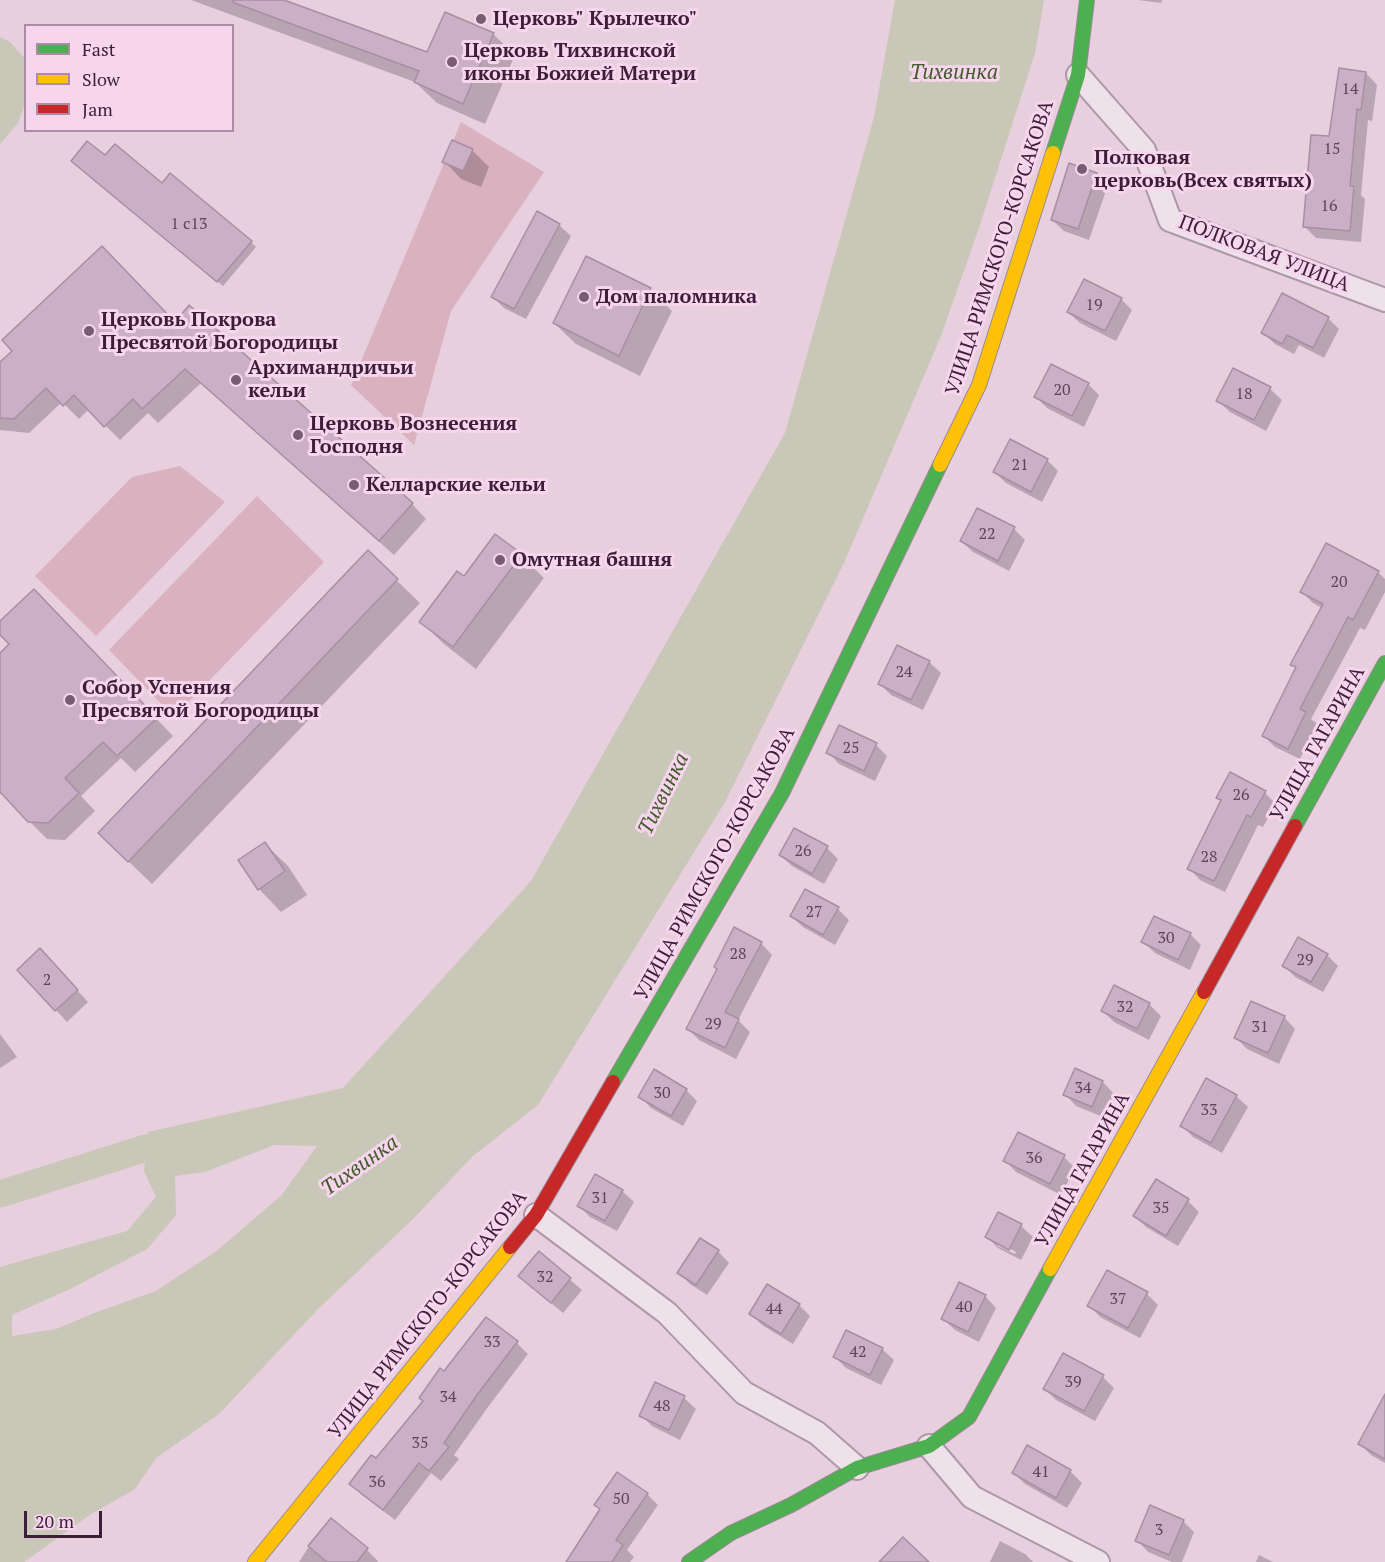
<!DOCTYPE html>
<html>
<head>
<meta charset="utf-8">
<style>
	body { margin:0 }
	#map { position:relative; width:1385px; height:1562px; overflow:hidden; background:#e7cfde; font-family:"PT Serif",serif }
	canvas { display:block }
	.legend { position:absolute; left:24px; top:24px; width:210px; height:108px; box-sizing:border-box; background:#f7d5ec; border:2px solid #ac8ca4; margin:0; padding:8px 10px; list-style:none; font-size:18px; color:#3c1e39 }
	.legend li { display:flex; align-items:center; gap:12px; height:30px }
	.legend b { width:30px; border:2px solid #ac8ca4 }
	.scale { position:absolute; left:24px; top:1511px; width:78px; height:27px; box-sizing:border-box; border:3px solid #3c1e39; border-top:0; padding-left:8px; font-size:18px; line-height:21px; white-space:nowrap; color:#3c1e39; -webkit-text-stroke:4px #f7d5ec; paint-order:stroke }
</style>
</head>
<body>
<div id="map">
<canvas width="1385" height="1562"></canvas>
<ul class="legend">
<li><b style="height:8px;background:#4caf50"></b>Fast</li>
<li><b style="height:8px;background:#ffc107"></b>Slow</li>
<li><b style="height:8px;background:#c62828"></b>Jam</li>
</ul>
<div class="scale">20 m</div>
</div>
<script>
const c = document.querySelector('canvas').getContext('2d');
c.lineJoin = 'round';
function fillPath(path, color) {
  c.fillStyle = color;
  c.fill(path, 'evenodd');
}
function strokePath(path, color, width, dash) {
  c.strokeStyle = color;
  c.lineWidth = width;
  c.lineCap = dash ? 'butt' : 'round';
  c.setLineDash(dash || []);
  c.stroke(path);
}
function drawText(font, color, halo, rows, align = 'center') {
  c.font = font + ' "PT Serif",serif';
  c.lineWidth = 6;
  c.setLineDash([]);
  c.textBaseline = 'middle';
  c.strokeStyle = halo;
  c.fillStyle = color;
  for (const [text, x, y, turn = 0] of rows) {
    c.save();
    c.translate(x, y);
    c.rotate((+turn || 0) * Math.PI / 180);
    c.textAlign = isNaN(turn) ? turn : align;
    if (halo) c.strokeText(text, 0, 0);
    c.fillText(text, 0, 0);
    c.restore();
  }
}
const green = new Path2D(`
	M461,122L544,172L451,311L414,445L351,385Z
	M180,466L225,502L96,636L35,576L132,477Z
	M257,496L324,562L174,717L109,650Z`);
const water = new Path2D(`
	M895,0H1044L1035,53L978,231L941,336L844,563L725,802L538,1105L473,1156L413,1219L318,1309L219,1414L156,1458L135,1489L91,1514L24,1562H0V1267L127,1231L156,1197L144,1171L148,1132L343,1088L531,881L785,433L874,117ZM274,1145L317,1146L281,1196L215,1252L156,1291L97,1312L56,1329L12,1336V1315L70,1289L147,1249L176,1215L175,1176L205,1172Z
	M0,37L10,42L26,60L25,104L18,123L0,144Z`);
const shadow = new Path2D(`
	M191,0H280L428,54L493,34L515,55L485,124L437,103L415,82Z
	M1138,0H1162L1161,3Z
	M1366,73L1377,85L1372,121L1368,120L1361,195L1365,199L1361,242L1316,238L1305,227L1331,138Z
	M472,150L489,167L481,187L461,179L444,161Z
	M105,157L162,185L251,242L256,247L223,286L78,166Z
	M1097,174L1108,185L1089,240L1064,231L1052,220Z
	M559,225L571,236L526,319L504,308L493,297Z
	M650,289L672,311L640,376L576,344L554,323Z
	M1121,299L1132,310L1116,341L1080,323L1068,312Z
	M1328,318L1339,329L1324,358L1299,345L1294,354L1275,344L1263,333Z
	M175,324L412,504L426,519L394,555L201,383L158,423L148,413L120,440L89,409L79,419L62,402L29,433L0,430V364Z
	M1234,370L1270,389L1282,400L1266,431L1230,412L1218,401Z
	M1088,384L1099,395L1084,427L1047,408L1036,397Z
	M1047,460L1058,471L1042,502L1006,483L995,472Z
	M1014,529L1025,540L1009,571L973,552L961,541Z
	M495,537L521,556L544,578L476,669L444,644L421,622L464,578Z
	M1326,545L1378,572L1385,579V592L1365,630L1360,628L1311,719L1317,724L1300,759L1275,747L1264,736L1296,669L1292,664L1322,608L1313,603L1302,592Z
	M368,553L420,603L152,884L123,856Z
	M51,608L173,736L135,772L121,758L81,796L95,811L65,840L47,839L29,821L10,795L0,794V655L11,644L0,633V623Z
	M929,662L941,673L923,710L891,695L880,684Z
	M876,745L887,756L875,781L839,764L828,752Z
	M1265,793L1276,804L1263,827L1258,825L1225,892L1200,880L1189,868L1222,802L1217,797Z
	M265,844L288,866L307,895L281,912L259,889Z
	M827,848L838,859L824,884L792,866L780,855Z
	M838,909L849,920L835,945L803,927L791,916Z
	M1190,934L1201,945L1190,970L1155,953L1143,942Z
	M761,943L772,955L738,1020L750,1032L736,1059L699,1040L688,1029Z
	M1327,955L1338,966L1323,992L1295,977L1284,965Z
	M51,962L88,1002L67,1022L19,970Z
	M1149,1004L1161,1016L1149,1040L1114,1022L1102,1010Z
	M1284,1017L1295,1029L1279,1064L1247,1049L1236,1038Z
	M0,1034L17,1057L0,1068Z
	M1076,1070L1103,1082L1114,1094L1103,1117L1076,1106L1065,1094Z
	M686,1090L697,1101L683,1126L651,1108L640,1096Z
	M1236,1096L1248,1107L1222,1153L1193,1137L1182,1126Z
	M1064,1157L1075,1168L1061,1195L1016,1172L1005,1160Z
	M622,1191L634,1202L617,1231L590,1217L579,1206Z
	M1188,1201L1199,1212L1178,1246L1146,1227L1135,1216Z
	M999,1214L1021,1226L1033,1237L1021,1260L998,1248L987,1237ZM998,1242L1016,1252L1015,1254L998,1246Z
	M718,1251L729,1263L707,1295L690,1284L679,1273Z
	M539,1253L582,1290L563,1313L532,1287Z
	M1147,1294L1158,1305L1140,1338L1100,1317L1089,1305Z
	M985,1296L996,1308L979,1342L955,1330L943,1319Z
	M799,1305L810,1316L793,1344L762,1325L751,1314Z
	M486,1319L517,1343L528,1354L488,1407L454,1455L459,1459L441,1481L431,1473L395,1520L362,1495L351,1484L376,1460L425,1401Z
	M847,1332L882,1349L894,1360L881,1385L846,1368L835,1357Z
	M1103,1377L1114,1388L1095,1421L1056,1400L1045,1389Z
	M656,1384L684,1398L696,1409L680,1440L652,1426L641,1415Z
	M1385,1420V1463L1371,1455L1360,1444Z
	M1028,1447L1070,1471L1082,1483L1067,1508L1025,1484L1014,1473Z
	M647,1494L658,1505L627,1550L634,1557L630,1562H577Z
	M1183,1521L1194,1532L1182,1562H1172L1148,1552L1137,1540Z
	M1000,1541L1025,1554L1033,1562H990Z
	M310,1545L367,1550L378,1561L377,1562H299Z
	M1259,1555L1273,1562H1256Z`);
const canal = new Path2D(`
	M0,1194L146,1148`);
const building = new Path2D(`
	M233,0H284L427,52L445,12L494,33L463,104L414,82L419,71L232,2Z
	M1339,68L1366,72L1361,110L1357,109L1350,186H1354L1350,231L1303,227L1311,135L1329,136Z
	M452,140L473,149L463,171L442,162Z
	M87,141L105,155L115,144L162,183L170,173L252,241L217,282L71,161Z
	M1069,163L1097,173L1078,229L1051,220Z
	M537,211L560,224L514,309L491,297Z
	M102,246L175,322L189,305L413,503L379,541L185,369L142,409L133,399L104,427L74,395L63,406L46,388L14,419L0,418V362L12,351L2,340Z
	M586,256L651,288L619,356L553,323Z
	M1084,279L1122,298L1105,331L1067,312Z
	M1282,293L1329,317L1313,348L1287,335L1282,344L1261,333Z
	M1051,364L1089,383L1072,416L1034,397Z
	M1233,368L1271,387L1254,420L1216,401Z
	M1010,439L1048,459L1031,492L993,472Z
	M977,508L1015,527L998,561L960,541Z
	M495,534L522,554L453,647L419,622L457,571L464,576Z
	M1326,543L1379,571L1353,620L1348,617L1300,709L1306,712L1288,749L1262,736L1296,667L1290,665L1323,604L1300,592Z
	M368,550L398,579L128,862L98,833Z
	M34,589L157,718L117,756L103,742L65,778L79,793L48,823L28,822L0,792V653L9,644L0,635V621Z
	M897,645L930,661L911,700L878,684Z
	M839,725L877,743L864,771L826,753Z
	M1230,772L1266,791L1251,817L1247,815L1214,881L1187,869L1221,800L1216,798Z
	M794,828L828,846L812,874L779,855Z
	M265,842L285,871L258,890L238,860Z
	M805,889L839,907L823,935L790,916Z
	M1154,916L1191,933L1178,960L1141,942Z
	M734,927L762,942L725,1012L739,1019L725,1048L686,1029L717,969L714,967Z
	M1298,937L1328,954L1311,982L1282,966Z
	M40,948L78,990L55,1011L17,970Z
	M1114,985L1150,1003L1137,1029L1101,1011Z
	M1251,1001L1285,1016L1268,1053L1234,1038Z
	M1075,1068L1103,1081L1092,1107L1063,1095Z
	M654,1069L687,1089L671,1116L638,1097Z
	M1206,1078L1237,1095L1211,1143L1180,1126Z
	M1018,1132L1065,1155L1050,1184L1003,1161Z
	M595,1174L623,1190L605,1221L577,1206Z
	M1156,1179L1189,1199L1166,1236L1133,1216Z
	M998,1212L1022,1224L1009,1250L985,1237Z
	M700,1238L719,1250L696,1285L677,1273Z
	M539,1251L571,1278L551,1303L518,1276Z
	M1107,1270L1148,1292L1128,1328L1087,1306Z
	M959,1282L986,1295L968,1332L941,1319Z
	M767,1284L800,1304L781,1334L749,1314Z
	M486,1317L518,1341L477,1395L444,1443L449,1447L429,1471L419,1463L383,1510L349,1484L371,1455L376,1458L423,1401L419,1398L440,1368L444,1371Z
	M846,1330L883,1348L870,1375L833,1357Z
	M1063,1353L1104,1375L1084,1411L1043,1389Z
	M655,1382L685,1396L669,1430L639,1416Z
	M1385,1394V1459L1358,1444Z
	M1027,1445L1071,1470L1056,1498L1012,1473Z
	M617,1472L648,1493L616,1540L623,1545L612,1562H566L600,1509L594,1505Z
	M1150,1505L1184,1520L1169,1555L1135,1541Z
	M331,1518L368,1548L357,1562H327L308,1546Z
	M903,1537L929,1562H879Z`);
const street = new Path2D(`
	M1078,75L1144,150L1170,220L1385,300
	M536,1215L667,1313L744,1393L817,1433L857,1468
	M929,1446L972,1497L1098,1562`);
const fast = new Path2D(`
	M1053,153L1078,75L1087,0
	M1295,826L1385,663
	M613,1082L782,793L940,465
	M689,1562L731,1533L791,1505L857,1468L929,1446L969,1417L1050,1269`);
const slow = new Path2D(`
	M940,465L979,385L1053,153
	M1050,1269L1204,992
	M255,1562L510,1247`);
const jam = new Path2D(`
	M1204,992L1295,826
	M510,1247L536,1215L613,1082`);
const markers = [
	[481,19,6,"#785c73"],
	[452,62,6,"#785c73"],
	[1082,169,6,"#785c73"],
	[584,297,6,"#785c73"],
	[89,331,6,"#785c73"],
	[236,380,6,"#785c73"],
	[298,435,6,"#785c73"],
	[354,485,6,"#785c73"],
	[500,560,6,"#785c73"],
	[70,700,6,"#785c73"]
];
const numberNames = [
	["14",1350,89],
	["15",1332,149],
	["16",1329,206],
	["1 с13",189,224],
	["19",1094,305],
	["20",1062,390],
	["18",1244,394],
	["21",1020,465],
	["22",987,534],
	["20",1339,582],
	["24",904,672],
	["25",851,748],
	["26",1241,795],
	["26",803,851],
	["28",1209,857],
	["27",814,912],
	["30",1166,938],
	["28",738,954],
	["29",1305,960],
	["2",47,980],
	["32",1125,1007],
	["29",713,1024],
	["31",1260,1027],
	["34",1083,1088],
	["30",662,1093],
	["33",1209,1110],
	["36",1034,1158],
	["31",600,1198],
	["35",1161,1208],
	["32",545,1277],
	["37",1118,1299],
	["40",964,1307],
	["44",774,1309],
	["33",492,1342],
	["42",858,1352],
	["39",1073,1382],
	["34",448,1397],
	["48",662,1406],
	["35",420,1443],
	["41",1041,1472],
	["36",377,1482],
	["50",621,1499],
	["3",1159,1530]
];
const poiNames = [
	["Церковь\" Крылечко\"",493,19],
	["Церковь Тихвинской",464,51],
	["иконы Божией Матери",464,74],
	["Полковая",1094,158],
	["церковь(Всех святых)",1094,181],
	["Дом паломника",596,297],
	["Церковь Покрова",101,320],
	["Пресвятой Богородицы",101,343],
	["Архимандричьи",248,368],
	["кельи",248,391],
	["Церковь Вознесения",310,424],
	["Господня",310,447],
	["Келларские кельи",366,485],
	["Омутная башня",512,560],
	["Собор Успения",82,688],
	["Пресвятой Богородицы",82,711]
];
const streetNames = [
	["УЛИЦА РИМСКОГО-КОРСАКОВА",1000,248,-72],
	["ПОЛКОВАЯ УЛИЦА",1264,254,21],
	["УЛИЦА ГАГАРИНА",1318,744,-61],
	["УЛИЦА РИМСКОГО-КОРСАКОВА",715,864,-61],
	["УЛИЦА ГАГАРИНА",1083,1170,-61],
	["УЛИЦА РИМСКОГО-КОРСАКОВА",428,1315,-52]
];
const waterNames = [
	["Тихвинка",954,73],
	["Тихвинка",664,794,-64],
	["Тихвинка",360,1166,-35]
];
fillPath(green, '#dab1bf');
fillPath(water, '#c8c7b8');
fillPath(shadow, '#0003');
strokePath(canal, '#c8c7b8', 27);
fillPath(building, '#cbafc6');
strokePath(building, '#a78ea3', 1.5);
strokePath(street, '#ac98a6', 26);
strokePath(fast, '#9c8896', 16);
strokePath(slow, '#9c8896', 16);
strokePath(jam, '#9c8896', 16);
strokePath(street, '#efe1ea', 22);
strokePath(fast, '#4caf50', 14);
strokePath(slow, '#ffc107', 14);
strokePath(jam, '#c62828', 14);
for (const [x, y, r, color] of markers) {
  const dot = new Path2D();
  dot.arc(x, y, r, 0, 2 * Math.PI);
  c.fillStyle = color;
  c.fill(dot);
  strokePath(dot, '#f7d5ec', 2);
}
drawText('16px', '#60425c', null, numberNames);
drawText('bold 20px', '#3c1e39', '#f7d5ec', poiNames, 'left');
drawText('20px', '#3c1e39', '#f7d5ec', streetNames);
drawText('italic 21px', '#425c2d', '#f7d5ec', waterNames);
</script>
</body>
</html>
